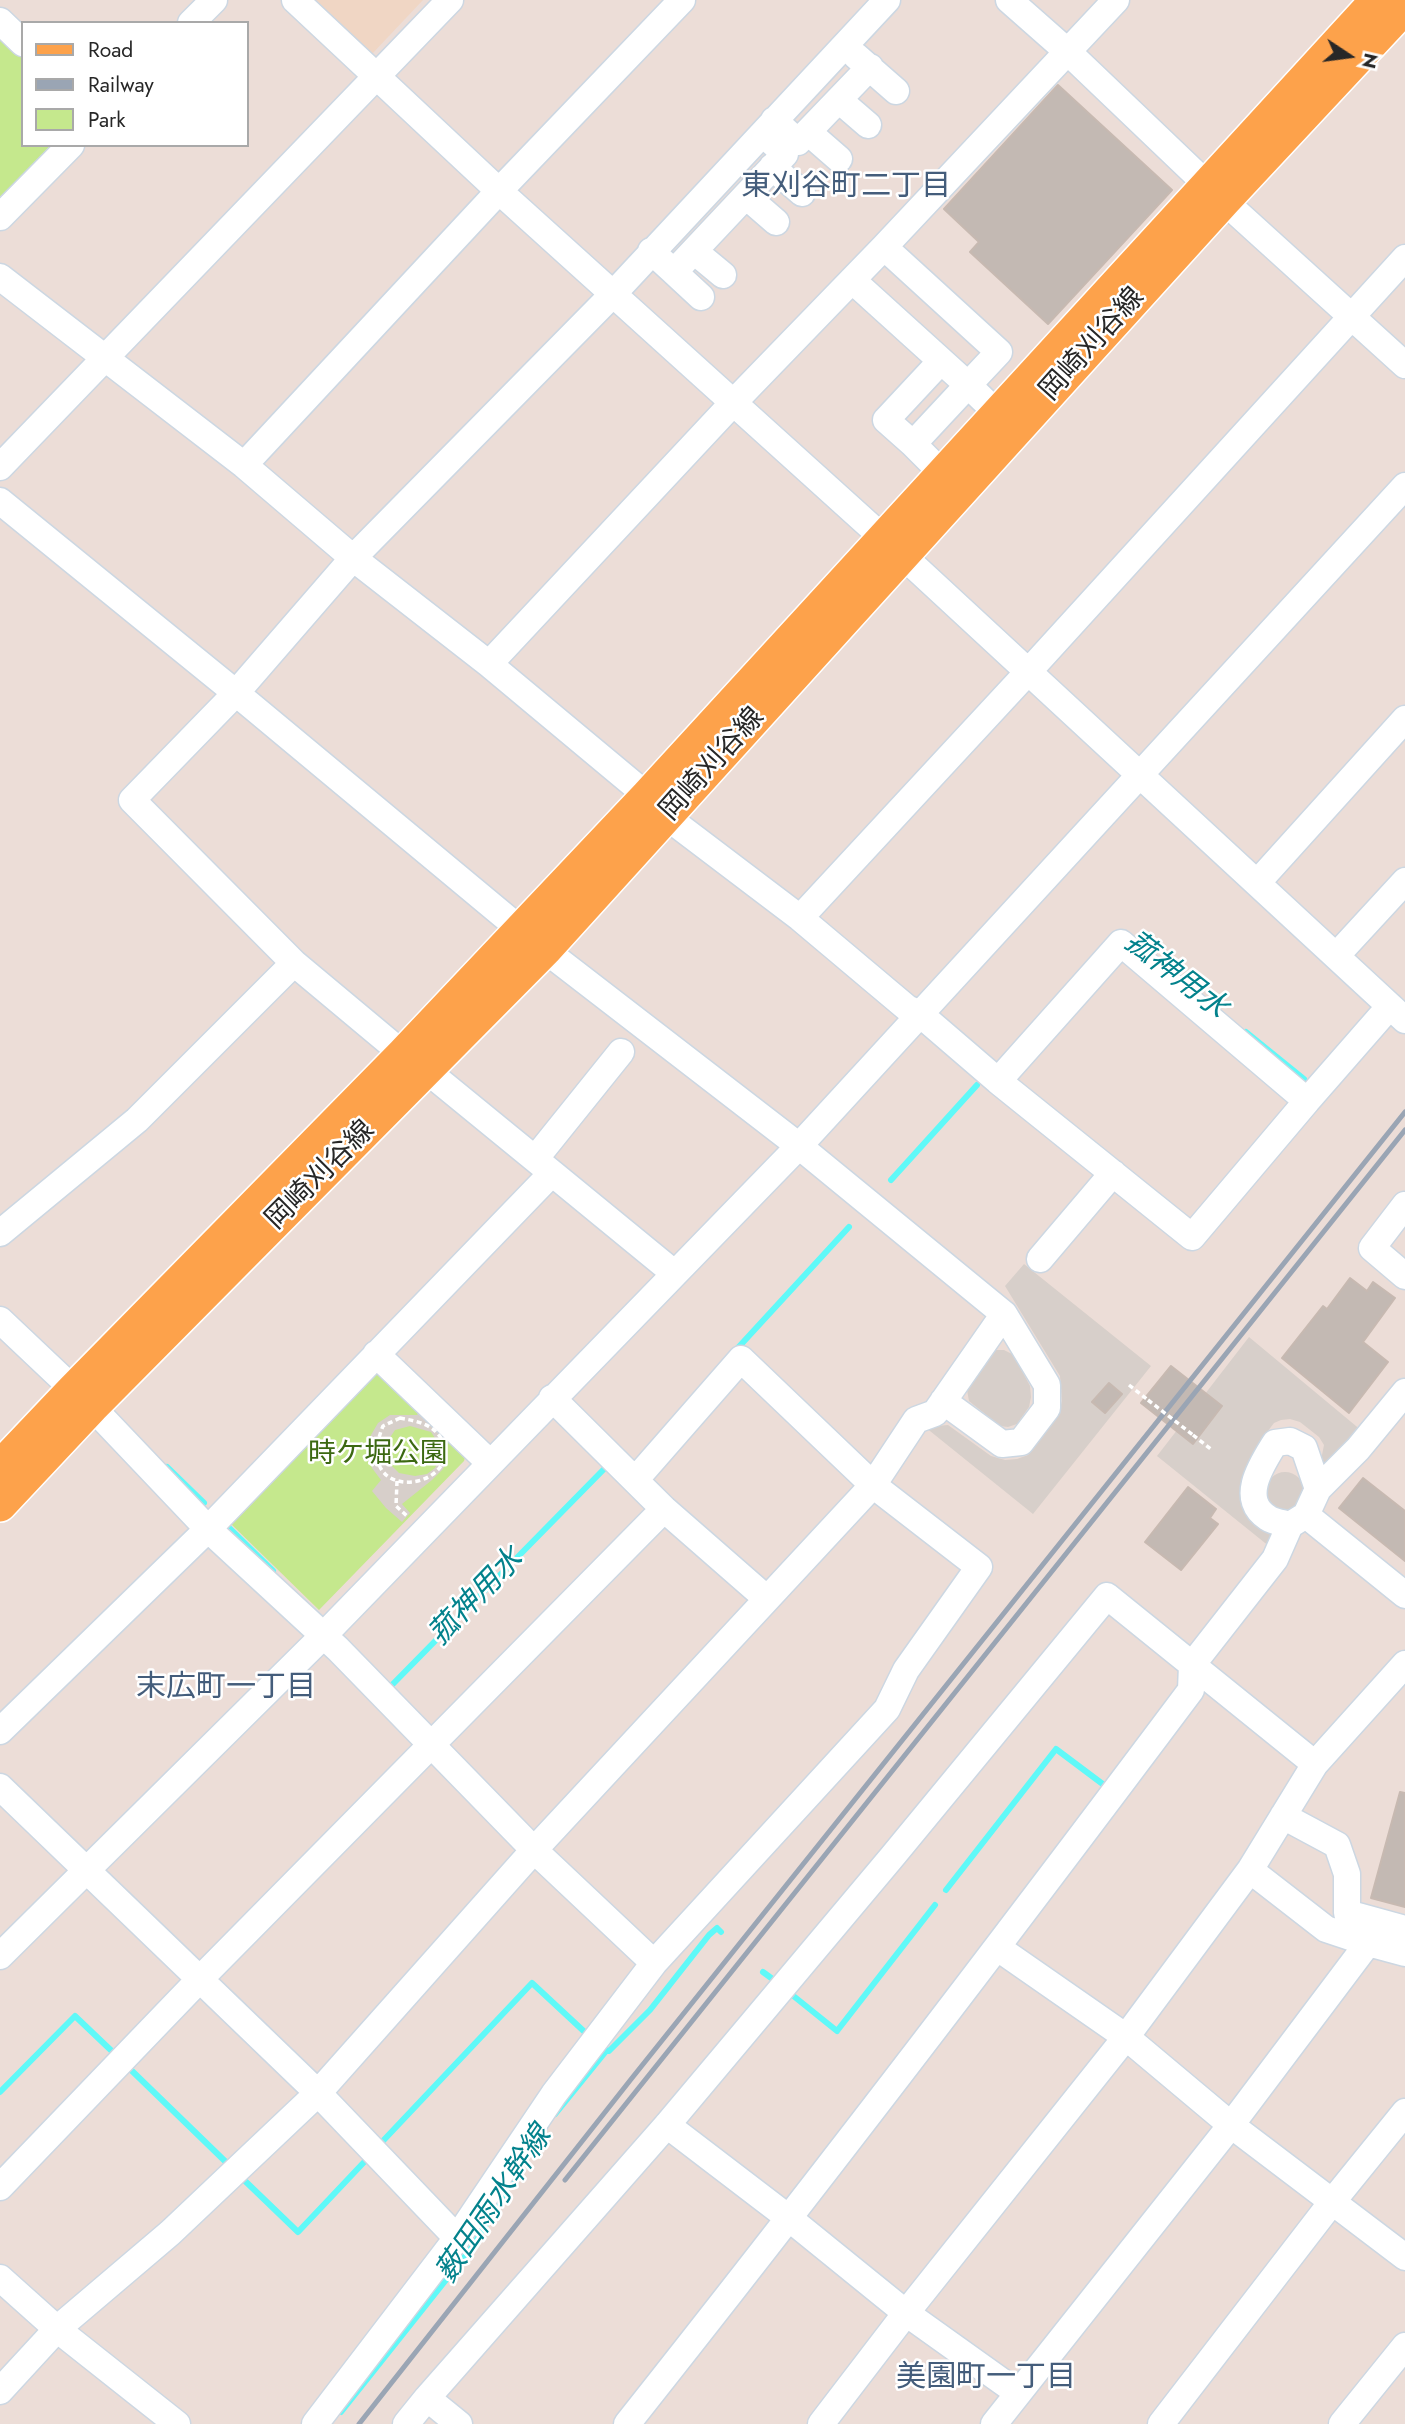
<!DOCTYPE html>
<html>
<head>
<meta charset="utf-8">
<style>
	body { margin:0 }
	#map { position:relative; width:1405px; height:2424px; overflow:hidden; background:#ecddd7; font-family:Jost,sans-serif }
	canvas { display:block }
	.legend { position:absolute; left:21px; top:21px; width:228px; height:126px; box-sizing:border-box; background:#fff; border:2px solid #a9a9a9; margin:0; padding:9px 12px; list-style:none; font-size:21px; color:#272727 }
	.legend li { display:flex; align-items:center; gap:14px; height:35px }
	.legend b { width:35px; border:2px solid #a9a9a9 }
	.north { position:absolute; left:1314px; top:21px; width:70px; height:70px; -webkit-text-stroke:5px #fff; paint-order:stroke; rotate:103deg; font-size:19px; font-weight:700; line-height:28px; text-align:center; color:#272727 }
	.north::after { content:''; display:block; margin:auto; width:24px; height:32px; background:#272727; clip-path:polygon(50% 0,100% 100%,50% 72%,0 100%) }
</style>
</head>
<body>
<div id="map">
<canvas width="1405" height="2424"></canvas>
<ul class="legend">
<li><b style="height:9px;background:#fda24b"></b>Road</li>
<li><b style="height:9px;background:#9aa5b4"></b>Railway</li>
<li><b style="height:19px;background:#c5e88d"></b>Park</li>
</ul>
<div class="north">N</div>
</div>
<script>
const c = document.querySelector('canvas').getContext('2d');
c.lineJoin = 'round';
function fillPath(path, color) {
  c.fillStyle = color;
  c.fill(path, 'evenodd');
}
function strokePath(path, color, width, dash) {
  c.strokeStyle = color;
  c.lineWidth = width;
  c.lineCap = dash ? 'butt' : 'round';
  c.setLineDash(dash || []);
  c.stroke(path);
}
function drawText(font, color, halo, rows, align = 'center') {
  c.font = font + ' Jost,"Noto Sans JP",sans-serif';
  c.lineWidth = 5;
  c.setLineDash([]);
  c.textBaseline = 'middle';
  c.strokeStyle = halo;
  c.fillStyle = color;
  for (const [text, x, y, turn = 0] of rows) {
    c.save();
    c.translate(x, y);
    c.rotate((+turn || 0) * Math.PI / 180);
    c.textAlign = isNaN(turn) ? turn : align;
    if (halo) c.strokeText(text, 0, 0);
    c.fillText(text, 0, 0);
    c.restore();
  }
}
const education = new Path2D(`
	M311,0H423L371,55Z`);
const green = new Path2D(`
	M0,31L23,53V145H56L0,203Z
	M373,1367L467,1450L464,1461L319,1610L227,1520Z`);
const plaza = new Path2D(`
	M1024,1264L1151,1366L1033,1514L925,1427L948,1425L991,1456L1005,1460L1017,1459L1028,1455L1058,1416L1062,1401L1060,1376L1005,1286Z
	M1249,1337L1362,1431L1319,1470L1324,1445L1319,1437L1300,1422L1290,1419L1281,1420L1274,1423L1258,1444L1252,1463L1277,1536L1270,1547L1157,1456Z
	M995,1350H1004L1014,1355L1030,1386L1031,1397L1029,1407L1017,1424L1008,1427L1000,1426L969,1401L967,1390L972,1377Z
	M422,1408L431,1416L426,1421L443,1435L448,1458L443,1469L432,1480L402,1504L410,1513L402,1522L386,1508L372,1491L381,1480L372,1468L368,1454L371,1435L378,1423L390,1415H417ZM410,1426L431,1432L437,1441L440,1451L439,1460L435,1468L427,1474L415,1476L399,1473L391,1465L387,1451L389,1439L395,1430Z
	M1266 1491a19 19 0 1 1 38 0a19 19 0 1 1-38 0Z`);
const stream = new Path2D(`
	M1246,1032L1304,1079
	M891,1180L977,1085
	M735,1351L849,1227
	M167,1467L204,1503
	M224,1523L273,1571
	M387,1686L389,1688L606,1467
	M946,1890L1056,1749L1108,1788
	M763,1972L778,1983
	M791,1994L837,2031L935,1905
	M605,2050L609,2051L650,2010L709,1935L717,1928L721,1932
	M129,2068L229,2165
	M0,2092L75,2016L117,2056
	M555,2114L606,2051
	M381,2143L532,1983L589,2036
	M243,2179L298,2232L367,2159
	M341,2412L473,2246L513,2178`);
const building = new Path2D(`
	M1058,85L1172,190L1048,324L970,252L979,242L944,209Z
	M1350,1278L1367,1291L1373,1282L1395,1298L1363,1342L1388,1362L1349,1413L1282,1358L1323,1306L1327,1309Z
	M1171,1366L1222,1406L1193,1444L1141,1403Z
	M1109,1383L1122,1394L1105,1413L1092,1402Z
	M1363,1478L1405,1511V1561L1339,1508Z
	M1188,1487L1216,1509L1210,1518L1218,1524L1181,1570L1145,1542Z
	M1400,1792L1405,1793V1907L1371,1898Z`);
const path = new Path2D(`
	M1129,1385L1148,1400
	M400,1418C416,1421 434,1424 442,1440C464,1490 350,1507 383,1426Z
	M1193,1435L1212,1450
	M397,1481L396,1506L407,1516`);
const minor = new Path2D(`
	M295,0L499,191L902,555L1405,1020
	M1009,0L1068,52L1224,201L1405,365
	M0,21L23,43
	M191,23L214,0
	M856,56L896,91
	M839,100L868,125
	M774,120L798,142L870,67
	M808,132L839,159
	M772,167L802,193
	M746,196L776,222
	M0,217L71,145
	M884,247L999,352L968,385L998,414
	M651,251L674,272L785,154L763,134
	M694,251L723,275
	M674,272L701,297
	M0,277L244,465L353,558L489,664L669,814L680,827L800,918
	M852,280L968,385L913,444L943,474
	M913,444L886,420L941,361
	M244,465L499,191L682,0
	M0,467L450,0
	M0,501L236,693L545,950L799,1146L1004,1314L1047,1385V1408L1021,1442L1002,1444L943,1401
	M489,664L732,404L884,247L1116,0
	M1257,883L1405,719
	M1336,956L1405,881
	M403,1054L294,963L132,800L236,693L353,558L614,293L887,0
	M998,1081L1121,943L1307,1101L1192,1237L998,1081L920,1014L907,1008L800,918L1028,672L1405,258
	M1307,1101L1390,1006
	M535,1159L621,1052
	M552,1173L674,1273
	M1405,1205L1372,1248L1405,1276
	M0,1233L137,1120L294,963
	M1040,1259L1113,1173
	M0,1320L92,1407L208,1529L338,1649L534,1850L873,1485L916,1420L935,1413L1004,1314
	M376,1354L490,1463
	M552,1398L664,1509L767,1599
	M1306,1515L1405,1595
	M1290,1525C1284,1523 1274,1522 1268,1518C1238,1499 1262,1464 1275,1443L1290,1441L1304,1448L1318,1489
	M0,1731L208,1529L552,1173L426,1070
	M0,1787L318,2093L457,2238
	M1283,1816L1337,1845L1347,1874V1913L1405,1929
	M1250,1870L1326,1929L1368,1943
	M998,1948L1126,2037L1231,2125L1405,2257
	M0,1956L323,1636L799,1146L1405,486
	M667,2125L790,2219L906,2313L1018,2393
	M0,2187L199,1980L664,1509
	M0,2278L57,2329L177,2424
	M0,2391L57,2329L170,2233L318,2093L534,1850L654,1963
	M427,2398L667,2125L892,1857L1107,1596L1315,1764
	M315,2424L457,2238L554,2094L654,1963L887,1709L906,1670L979,1567L873,1485L741,1359L636,1479
	M406,2424L427,2398L459,2424
	M627,2424C819,2182 1006,1937 1191,1690L1192,1665L1275,1559L1290,1525L1306,1515L1318,1489L1358,1449L1405,1392
	M821,2424L906,2313L1126,2037L1250,1870L1315,1764L1405,1664
	M994,2424L1231,2125L1368,1943L1405,1953
	M1161,2424L1332,2202L1405,2112
	M1342,2424L1405,2346`);
const major = new Path2D(`
	M0,1467L72,1391L403,1054L647,796L1377,0
	M0,1505L92,1407L545,950L1224,201L1405,7`);
const rail = new Path2D(`
	M565,2180L1405,1130
	M359,2424L632,2078L1405,1112`);
const pathBridge = new Path2D(`
	M1148,1400L1193,1435`);
const streetNames = [
	["岡崎刈谷線",1093,345,-48],
	["岡崎刈谷線",713,765,-48],
	["岡崎刈谷線",321,1176,-45]
];
const parkNames = [
	["時ケ堀公園",378,1455]
];
const neighbourhoodNames = [
	["東刈谷町二丁目",846,188],
	["末広町一丁目",226,1689],
	["美園町一丁目",986,2379]
];
const waterNames = [
	["菰神用水",1175,976,38],
	["菰神用水",477,1598,-46],
	["薮田雨水幹線",495,2205,-56]
];
fillPath(education, '#f0d6c4');
fillPath(green, '#c5e88d');
fillPath(plaza, '#d7cfca');
strokePath(stream, '#5ff9f8', 6);
fillPath(building, '#c3b9b3');
strokePath(building, '#c7b9b1', 2);
strokePath(minor, '#ccd7e2', 29);
strokePath(major, '#fff', 36);
strokePath(path, '#fff', 3.5, [5, 3.5]);
strokePath(minor, '#fff', 26);
strokePath(major, '#fda24b', 33);
strokePath(rail, '#9aa5b4', 5);
strokePath(pathBridge, '#fff', 3.5, [5, 3.5]);
drawText('28px', '#272727', '#fff', streetNames);
drawText('28px', '#3c6912', '#fff', parkNames);
drawText('30px', '#445d7b', '#fff', neighbourhoodNames);
drawText('italic 30px', '#03828c', '#fff', waterNames);
</script>
</body>
</html>
